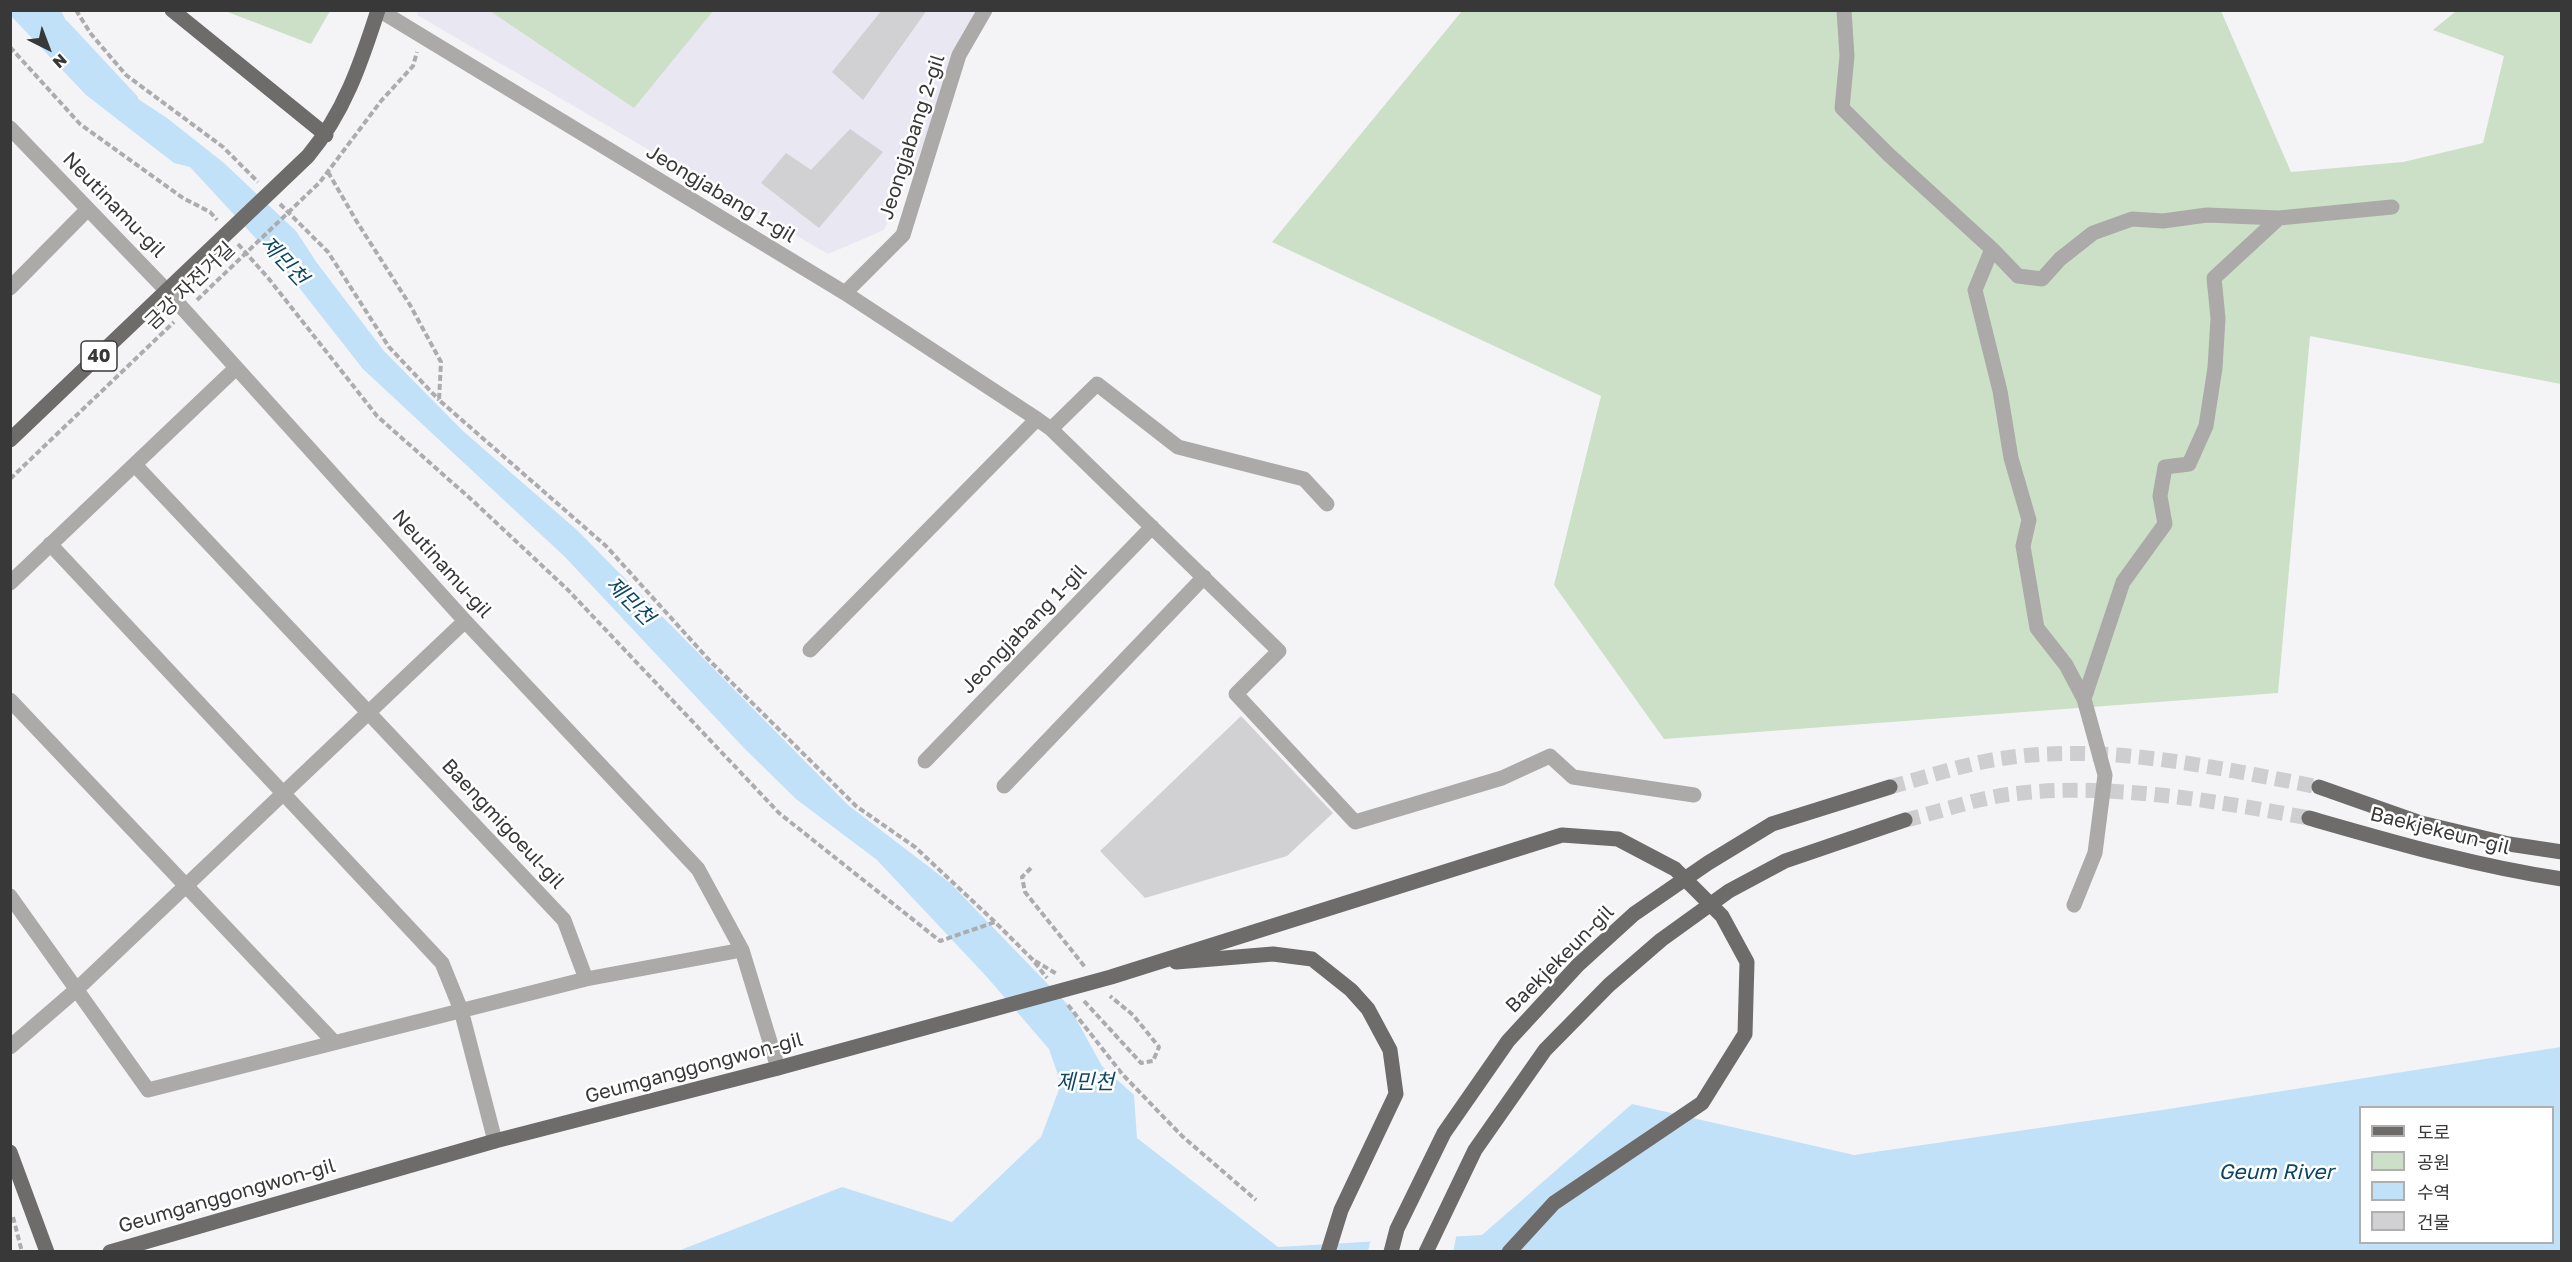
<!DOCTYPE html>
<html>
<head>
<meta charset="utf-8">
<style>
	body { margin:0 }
	#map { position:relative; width:2572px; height:1262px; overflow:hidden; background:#f4f4f7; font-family:"Golos Text","Noto Sans KR",sans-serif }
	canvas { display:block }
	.frame { position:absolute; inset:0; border:12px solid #383839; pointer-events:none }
	.legend { position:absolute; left:2359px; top:1106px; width:195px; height:138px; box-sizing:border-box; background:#fff; border:2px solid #afafb0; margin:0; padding:8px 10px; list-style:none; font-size:18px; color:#383839 }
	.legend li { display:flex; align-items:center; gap:12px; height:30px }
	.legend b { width:30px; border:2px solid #afafb0 }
	.north { position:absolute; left:18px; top:18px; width:60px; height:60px; -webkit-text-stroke:4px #fff; paint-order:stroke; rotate:138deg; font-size:16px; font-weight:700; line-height:24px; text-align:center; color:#383839 }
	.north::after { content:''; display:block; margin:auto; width:21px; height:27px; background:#383839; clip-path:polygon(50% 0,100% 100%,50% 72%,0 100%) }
</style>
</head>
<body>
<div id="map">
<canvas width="2572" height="1262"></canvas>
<div class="frame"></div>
<ul class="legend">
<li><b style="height:8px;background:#6e6c6a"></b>도로</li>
<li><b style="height:16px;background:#cce0c7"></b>공원</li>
<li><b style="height:16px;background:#c1e1f8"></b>수역</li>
<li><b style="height:16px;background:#d1d0d3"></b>건물</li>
</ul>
<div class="north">N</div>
</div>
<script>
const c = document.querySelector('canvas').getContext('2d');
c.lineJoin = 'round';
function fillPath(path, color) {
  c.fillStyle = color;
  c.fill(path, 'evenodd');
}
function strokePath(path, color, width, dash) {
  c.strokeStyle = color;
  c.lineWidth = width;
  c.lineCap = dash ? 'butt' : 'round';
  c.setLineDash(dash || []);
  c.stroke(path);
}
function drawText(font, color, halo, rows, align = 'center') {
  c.font = font + ' "Golos Text","Noto Sans KR",sans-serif';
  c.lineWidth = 5;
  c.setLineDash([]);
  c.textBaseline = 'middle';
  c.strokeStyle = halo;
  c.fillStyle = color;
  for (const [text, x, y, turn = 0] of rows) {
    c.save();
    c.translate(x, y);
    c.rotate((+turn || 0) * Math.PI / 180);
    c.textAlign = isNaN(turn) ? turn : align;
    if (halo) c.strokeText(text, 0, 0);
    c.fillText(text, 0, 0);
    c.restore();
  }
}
const built = new Path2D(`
	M418,10L986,11L884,230L828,254L417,15Z`);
const green = new Path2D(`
	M225,11H330L311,44Z
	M490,11H713L634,108Z
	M1462,11H2221L2291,172L2403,162L2483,143L2504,56L2433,30L2456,11H2561V384L2310,336L2278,693L1664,739L1554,585L1601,396L1272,242Z`);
const water = new Path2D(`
	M11,11H61L70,28L132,95L167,118L224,163L296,231L317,263L384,351L463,431L577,530L848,805L950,883L1069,1006L1102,1066L1134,1095L1137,1138L1278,1247L1482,1235L1632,1104L1854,1155L2162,1110L2561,1047V1251H678L842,1187L952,1222L1041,1137L1061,1084L1049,1049L986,976L877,860L796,799L744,748L565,557L363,369L286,271L190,167L174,163L86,95L11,16ZM2360,1108H2552V1242H2360Z`);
const pier = new Path2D(`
	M1457,1233L1453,1252L1368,1251L1371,1239Z`);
const stream = new Path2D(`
	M66,24L135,98`);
const building = new Path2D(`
	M882,10H927L863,100L832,72Z
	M850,129L883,152L819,228L761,183L786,153L811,170Z
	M1241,716L1333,813L1287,856L1145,898L1100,851Z`);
const majorTunnel = new Path2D(`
	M1890,787C1927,777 1967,763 2005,758C2106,743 2219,768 2319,787
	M1905,820C1940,812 1976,798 2012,794C2106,782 2216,801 2309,818`);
const path = new Path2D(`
	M76,10L91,34L126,75L223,147L258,182
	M10,47L80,124L183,198L210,212L217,220
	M328,172L357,222L410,305L441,362L439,400L606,546L710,661L856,806L915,847L995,922L1032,959L1047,978
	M280,204L328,252L389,347L439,400
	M238,244L269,279L377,416L473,501L568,590L779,813L940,941L995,922
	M197,300L320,182L381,101L413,66L417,52
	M10,479L174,322
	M1031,868L1022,877L1025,892L1085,967
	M1035,961L1057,974
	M1084,1001L1141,1063L1153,1061L1159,1047L1133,1015L1110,996
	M1068,1005L1123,1075L1182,1136L1256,1200
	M13,1217L22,1252`);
const minor = new Path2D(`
	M379,10L845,293L1037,419L1051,429L1279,651L1236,694L1355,822L1502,778L1550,756L1573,777L1694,795
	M1844,10L1847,56L1842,108L1888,154L1992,249L1975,290L2000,391L2011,458L2029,520L2023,546L2037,628L2066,665L2084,699L2105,775L2095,853L2074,905
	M10,128L167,291L465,621L698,869L742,950L778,1068
	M2279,218L2392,207
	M1992,249L2018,276L2042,279L2060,259L2093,233L2132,219L2163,221L2207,215L2279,218L2214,278L2218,318L2215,368L2206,426L2189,464L2165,467L2160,496L2165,524L2123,582L2084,699
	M10,288L88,209
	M845,293L903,235L959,55L985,10
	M1051,429L1097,384L1178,447L1304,479L1327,504
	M135,465L564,920L586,979
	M50,544L442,963L461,1010L495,1141
	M10,583L236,368
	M810,650L1037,419
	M10,700L334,1042
	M925,761L1152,527
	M1004,786L1204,577
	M10,896L148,1090L586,979L742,950
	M10,1047L76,990L465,621`);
const major = new Path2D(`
	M172,10L326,135
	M10,440L308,156C344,113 361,63 378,10
	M2319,787L2421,823L2509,844L2562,852
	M2309,818C2393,842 2475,866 2562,879
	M1176,962L1273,954L1312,959L1351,990L1368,1009L1390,1050L1396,1094L1341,1210L1328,1252
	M10,1152L47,1252
	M110,1252L495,1141L778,1068L1111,977L1562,835L1618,839L1675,869L1722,916L1747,962L1745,1034L1702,1103L1554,1203L1509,1252
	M1391,1252L1397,1229L1444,1133L1508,1041L1578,965L1634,914L1708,863L1772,824L1890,787
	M1426,1252L1475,1150L1545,1050L1609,985L1661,940L1729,891L1785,861L1905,820`);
const shields = [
	[99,356,36]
];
const shieldNames = [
	["40",99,356]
];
const streetNames = [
	["Jeongjabang 2-gil",912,137,-72],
	["Jeongjabang 1-gil",721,194,31],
	["Neutinamu-gil",114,205,46],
	["금강 자전거길",190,286,-44],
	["Neutinamu-gil",442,564,48],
	["Jeongjabang 1-gil",1024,629,-46],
	["Baengmigoeul-gil",503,824,47],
	["Baekjekeun-gil",2440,831,14],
	["Baekjekeun-gil",1560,959,-45],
	["Geumganggongwon-gil",694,1068,-15],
	["Geumganggongwon-gil",227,1196,-16]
];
const waterNames = [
	["제민천",284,261,47],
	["제민천",630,601,45],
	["제민천",1085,1082],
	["Geum River",2276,1172]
];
fillPath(built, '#e9e7f2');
fillPath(green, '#cce0c7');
fillPath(water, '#c1e1f8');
fillPath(pier, '#f4f4f7');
strokePath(stream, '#c1e1f8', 6);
fillPath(building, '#d1d0d3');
strokePath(majorTunnel, '#ceced1', 15, [15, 8]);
strokePath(path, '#acacae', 4, [6, 3]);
strokePath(minor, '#abaaa8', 15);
strokePath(major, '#6e6c6a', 15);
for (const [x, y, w] of shields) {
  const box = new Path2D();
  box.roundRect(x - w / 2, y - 15, w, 30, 4.5);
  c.fillStyle = '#fff';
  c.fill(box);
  strokePath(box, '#383839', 1.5);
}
drawText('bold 18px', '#383839', null, shieldNames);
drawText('20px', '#383839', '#fff', streetNames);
drawText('italic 21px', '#0c4664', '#fff', waterNames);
</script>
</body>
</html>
